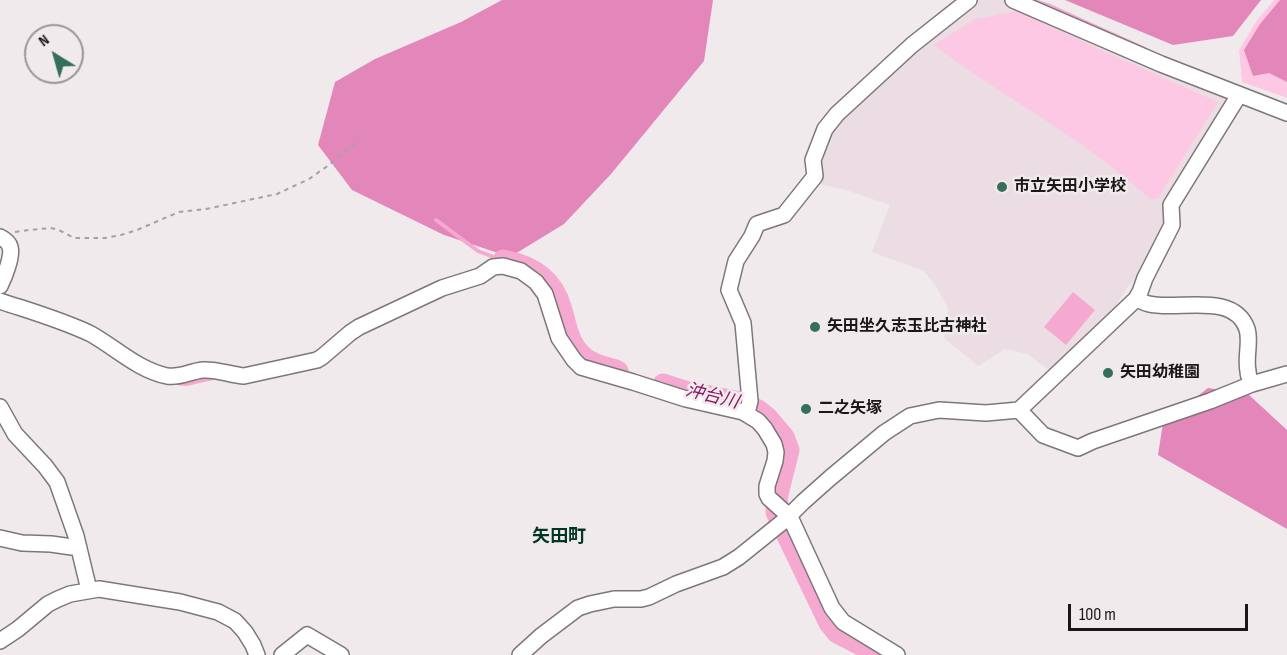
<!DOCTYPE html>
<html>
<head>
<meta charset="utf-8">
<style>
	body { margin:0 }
	#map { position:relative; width:1287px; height:655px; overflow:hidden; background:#f0eaed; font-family:"Sofia Sans Condensed",sans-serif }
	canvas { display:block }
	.north { position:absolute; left:24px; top:24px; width:60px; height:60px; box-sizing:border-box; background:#f0eaed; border:2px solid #9a9698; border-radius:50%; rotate:323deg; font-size:16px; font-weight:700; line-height:24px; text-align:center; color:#191718 }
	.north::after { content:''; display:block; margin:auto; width:21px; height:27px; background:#346f59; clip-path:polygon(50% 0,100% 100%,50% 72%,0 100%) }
	.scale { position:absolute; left:1068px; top:604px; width:180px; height:27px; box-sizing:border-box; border:3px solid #191718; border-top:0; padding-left:8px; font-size:18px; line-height:21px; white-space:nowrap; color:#191718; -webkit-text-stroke:4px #f0eaed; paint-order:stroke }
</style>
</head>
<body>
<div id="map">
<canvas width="1287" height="655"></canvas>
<div class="north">N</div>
<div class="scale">100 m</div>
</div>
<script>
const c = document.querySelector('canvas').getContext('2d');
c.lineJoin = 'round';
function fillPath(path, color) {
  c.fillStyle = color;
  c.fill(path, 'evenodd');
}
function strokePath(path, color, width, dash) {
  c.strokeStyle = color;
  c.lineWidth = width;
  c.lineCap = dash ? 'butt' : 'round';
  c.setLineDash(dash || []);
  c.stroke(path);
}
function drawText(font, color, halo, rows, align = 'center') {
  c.font = font + ' "Sofia Sans Condensed","Noto Sans JP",sans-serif';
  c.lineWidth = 5;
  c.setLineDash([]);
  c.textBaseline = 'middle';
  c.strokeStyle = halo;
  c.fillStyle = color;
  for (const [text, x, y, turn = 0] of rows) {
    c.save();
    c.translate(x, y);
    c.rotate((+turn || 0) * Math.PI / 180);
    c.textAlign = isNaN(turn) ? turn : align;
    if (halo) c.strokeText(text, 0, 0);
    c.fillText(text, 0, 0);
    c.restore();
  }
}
const built = new Path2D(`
	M978,0H1006L1058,25L1226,99L1162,203L1166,223L1149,252L1138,276L1127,288L1114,308L1050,371L1028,354L1005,349L978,366L944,338L948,308L937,288L924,271L872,252L890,205L846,190L819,184L824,150L830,136L842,120L920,47Z`);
const green = new Path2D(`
	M1274,0H1287V98L1242,82L1239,50L1257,20Z
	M1018,11L1099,49L1218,102L1158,198L1151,199C1134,186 1118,171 1101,159C1047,118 987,86 934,45L975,19Z`);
const forest = new Path2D(`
	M502,0H713L704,61L611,174L564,224L510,257L444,235L352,190L318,145L335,82L375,59L461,22Z
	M1065,0H1261L1233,36L1173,45Z
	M1280,0H1287V82L1269,73L1253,76L1244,50L1260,24Z
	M1208,388L1248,394L1287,430V529L1158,455L1163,423Z`);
const water = new Path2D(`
	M1073,292L1095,310L1066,345L1044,327Z`);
const stream = new Path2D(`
	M1034,1L1050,6L1145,49
	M436,220L478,251L499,259
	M177,383L186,384L217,377`);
const river = new Path2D(`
	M503,260C531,265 553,279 561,307C567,326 568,344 584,357C593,365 607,367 618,371
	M663,384L688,392L741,402L758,410L768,418L784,437L789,450L778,494L776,512L779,519L829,623L837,633L880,655`);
const path = new Path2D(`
	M15,232L29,230L51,228L59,230L74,238H105L121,235L137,230L179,212L206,209L277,194L309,179L329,165L341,154L357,142`);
const minor = new Path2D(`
	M1013,0L1161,64L1287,113
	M0,237C4,239 9,242 10,247C13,256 4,278 0,286
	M1136,299C1140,300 1144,303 1149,304C1178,311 1234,291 1247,329C1251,342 1245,357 1248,371C1248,375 1250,380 1252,384
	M0,301C30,311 62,320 91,334C116,348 138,370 167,376C182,378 190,371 203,370C217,369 231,375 244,376L317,360L322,357L350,333L359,327L442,288L480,276L493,267L503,266L521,271L536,282L545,294L559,338L574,360L581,367L633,382L686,399L743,412L758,421L765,429L774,444L776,452L775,461L767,486V494L769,498L790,517L832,608L843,622L897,655
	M0,407L15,434L45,466L57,482L76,536L89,590
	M1019,410L1043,435L1078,448L1093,441L1210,401L1252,384L1287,374
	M747,413L750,401L743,323L729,290L736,261L752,236L757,224L784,215L815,176L813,160L825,129L837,114L912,45L969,0
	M0,538L22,543L51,544L79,548
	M0,641L18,629L48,604L58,599L70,594L99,589L180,602L218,612L235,621L245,632L253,645L257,655
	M282,655L307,635L341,655
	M520,655L541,636L578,608L590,604L614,599H641L649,597L676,584L723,567L739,557L785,520L803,502L830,478L884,433L910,416L939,410L986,413L1019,410L1136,299L1140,292L1145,278L1172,225L1171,205L1239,95`);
const markers = [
	[1002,187,6,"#346f59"],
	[815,327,6,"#346f59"],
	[1108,373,6,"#346f59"],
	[806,409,6,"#346f59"]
];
const poiNames = [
	["市立矢田小学校",1014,187],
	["矢田坐久志玉比古神社",827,327],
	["矢田幼稚園",1120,373],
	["二之矢塚",818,409]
];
const waterNames = [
	["沖台川",712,397,14]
];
const neighbourhoodNames = [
	["矢田町",559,537]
];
fillPath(built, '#ebdde3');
fillPath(green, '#fdc8e3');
fillPath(forest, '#e386b9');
fillPath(water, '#f5a9d1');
strokePath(stream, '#f5a9d1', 4);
strokePath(river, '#f5a9d1', 21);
strokePath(minor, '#7d777a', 18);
strokePath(path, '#a5a1a3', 2, [4.5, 4.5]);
strokePath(minor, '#fff', 15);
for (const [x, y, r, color] of markers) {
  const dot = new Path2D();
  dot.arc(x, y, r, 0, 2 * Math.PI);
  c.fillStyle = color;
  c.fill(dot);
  strokePath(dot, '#f0eaed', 2);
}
drawText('bold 16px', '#191718', '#f0eaed', poiNames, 'left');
drawText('italic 18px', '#86195f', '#f0eaed', waterNames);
drawText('bold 18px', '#013626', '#f0eaed', neighbourhoodNames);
</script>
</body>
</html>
